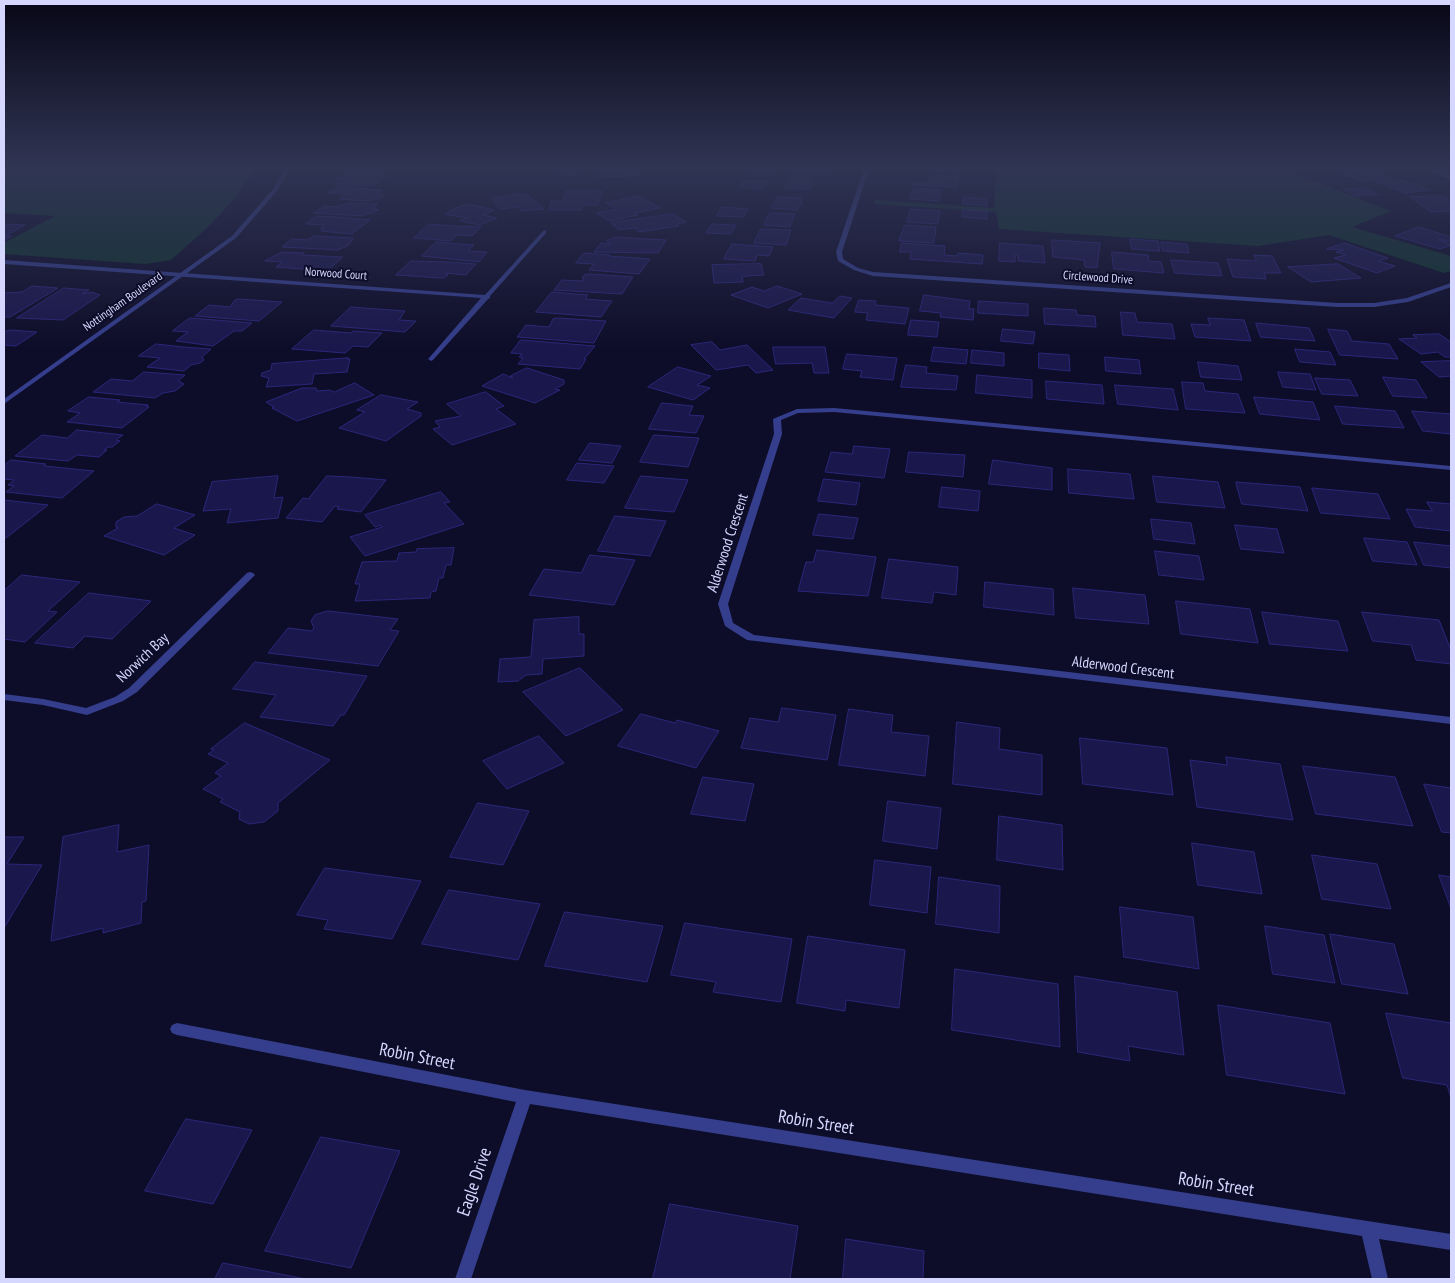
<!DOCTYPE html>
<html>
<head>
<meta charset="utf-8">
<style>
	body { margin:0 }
	#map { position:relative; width:1455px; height:1283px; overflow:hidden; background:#0e0d29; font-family:"PT Sans Narrow",sans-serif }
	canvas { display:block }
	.frame { position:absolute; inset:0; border:5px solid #d5d7ff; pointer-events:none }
</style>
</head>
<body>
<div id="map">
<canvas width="1455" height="1283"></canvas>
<div class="frame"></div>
</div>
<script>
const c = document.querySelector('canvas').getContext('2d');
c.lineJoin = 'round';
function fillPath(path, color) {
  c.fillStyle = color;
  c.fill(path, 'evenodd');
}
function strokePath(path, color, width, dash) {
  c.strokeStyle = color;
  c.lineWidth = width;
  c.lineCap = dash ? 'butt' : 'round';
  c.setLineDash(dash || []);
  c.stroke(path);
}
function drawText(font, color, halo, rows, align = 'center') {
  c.font = font + ' "PT Sans Narrow",sans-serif';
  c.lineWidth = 4;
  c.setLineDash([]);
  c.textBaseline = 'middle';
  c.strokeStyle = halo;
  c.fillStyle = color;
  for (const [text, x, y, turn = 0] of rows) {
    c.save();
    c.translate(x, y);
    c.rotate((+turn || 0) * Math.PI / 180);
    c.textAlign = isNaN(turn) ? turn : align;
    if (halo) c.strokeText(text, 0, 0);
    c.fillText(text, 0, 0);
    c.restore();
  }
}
const green = new Path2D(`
	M4,169H254L236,197L209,226L171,260L145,264L4,254V243L55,216L4,213Z
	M996,169H1283L1391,211L1352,227L1451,256V271L1444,273L1329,235L1258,246L999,229L996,212L875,204V200L994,208Z`);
const building = new Path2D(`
	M550,169H582L577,175H570L548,171Z
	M595,169H634L638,175L599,178Z
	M754,169H776L773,175L747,173L748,170Z
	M786,169H830L828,175L784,172Z
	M932,169H959V173L932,171Z
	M1360,169L1366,172L1375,171L1391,178L1360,181L1336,171Z
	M345,172L388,174L374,186L336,184L347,179H336Z
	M931,175L959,177L957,188L912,185V182L929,183Z
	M790,177L810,178L808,183H813L811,190L785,188Z
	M1400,179L1414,184L1431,190L1405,193L1377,182Z
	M743,180L767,181L763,189L739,187Z
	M339,186L382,190L377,194L384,195L378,199L368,201L339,199L346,194L328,193Z
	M914,188L941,190L939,201L909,199Z
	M1367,188L1378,195L1355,196L1344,189Z
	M582,190L602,191L598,205H582L581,210H549L551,201H563L566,191Z
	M517,194L528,195L544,209L522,211L518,207L500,209L492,199Z
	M640,196L660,208L634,213L638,215L609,221L596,213L617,209L606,203Z
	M1444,196L1451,201V211L1431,212L1410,197Z
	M777,197L802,198L800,201L802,202L797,210L771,208Z
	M963,197L987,199V206L963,204Z
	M350,203L378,204L373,208L379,210L362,216L314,213L324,206L336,207Z
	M468,204L494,210L483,215L497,218L480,225L460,221L466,218L445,214L453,209Z
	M722,207L748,209L743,217L717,216Z
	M911,209L940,211L938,224L907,222Z
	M963,210L987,211V219L962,217Z
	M770,213L795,214L790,227L764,225Z
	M673,214L686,222L677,224L679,226L639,232L635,228L619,230L611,223Z
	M317,216L336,217L370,220L351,234L321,231L324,229H320L324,225L306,224Z
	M4,224L25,225L5,236H12L4,240Z
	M429,224L455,226L481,227L472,236L457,235L451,241L414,238Z
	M712,224L736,225L731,234L706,233Z
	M905,225L936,227L934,243L899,241Z
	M1419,227L1451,237V242L1439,239L1451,245L1440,249L1395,236Z
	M761,229L791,230L786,245L754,243Z
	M314,236L353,238L349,245L338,250L282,247L292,239L307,240Z
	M615,237L666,240L658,253L594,252L601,243L611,244L607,241Z
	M1130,239L1158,241L1160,251L1132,249Z
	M1052,240L1100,243L1097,268L1085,267L1084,260L1053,257Z
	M436,242L474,245L468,251L487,252L479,262L422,256Z
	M1161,242L1187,244L1189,253L1163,251Z
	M902,243L945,246L944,255L957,256L958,253L983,255L982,264L910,259L911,252H900Z
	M1000,243L1043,246L1045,263L1018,261V255H1015V262L999,261Z
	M1344,243L1388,258L1378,261L1395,266L1377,273L1334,258L1346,255L1336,252L1344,250L1327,249Z
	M732,244L773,247L769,256L757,255L755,261L724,259Z
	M282,252L304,253L302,255L343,257L327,271L276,267L282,262L265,261Z
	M1112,252L1148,255L1149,261L1161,262L1164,273L1114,269Z
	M584,253L610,255L609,256L650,259L639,274L589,270L594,264L576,263Z
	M1254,255L1272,256L1281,273H1264L1266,279L1233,277L1227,259L1256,261Z
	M1171,260L1218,263L1222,276L1175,273Z
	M411,261L449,262L476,264L466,275L446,273L448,275L444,278H440L396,275Z
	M761,264L764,275L747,276L742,277L743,282L714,283L712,265Z
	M1338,264L1361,278L1311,282L1288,267Z
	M590,274L633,277L622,294L554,290L562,280L583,281L584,280L582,278L584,275Z
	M32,286L58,288L10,317H4V293L22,292Z
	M777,286L802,294L768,308L731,295L752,287L764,291Z
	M64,288L89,290L82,294L92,292L100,295L63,320L17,318Z
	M552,292L588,295L585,299L612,301L601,317L536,312Z
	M924,295L970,301L969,309H974L973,320L940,317L941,313L920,311Z
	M840,296L852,298L834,318L788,310L801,298L832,303Z
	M240,299L282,302L259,321L195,316L209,305L230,307L235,300Z
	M859,300L876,301L875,305L909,308L905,324L866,320L868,313L855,312Z
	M979,301L1028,304V316L978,313Z
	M351,307L405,311L399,320L416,321L405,332L331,326Z
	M1044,308L1076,310L1077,315L1095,316L1096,327L1045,324Z
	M1121,312L1135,313L1137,322L1172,324L1175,339L1123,335Z
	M190,318L252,323L242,331H234L213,346L176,341L188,332L173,331Z
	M558,318L606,321L594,343L517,337L526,325L549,327L553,319Z
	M1208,318L1244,320L1251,341L1195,337L1191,324L1210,325Z
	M911,320L939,322L937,337L908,335Z
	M1256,323L1309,328L1315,341L1261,337Z
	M1003,329L1035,332L1033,344L1001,341Z
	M1328,329L1347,331L1352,341L1389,344L1398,359L1340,355Z
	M10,330L37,332L16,346L4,345V332Z
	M314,330L351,333L353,331L382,333L368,347L353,346L345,353L292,349Z
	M1439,334L1451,342V357H1445L1438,352L1421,354L1399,339L1417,338L1413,335Z
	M521,340L595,346L584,359H586L580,369L518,364L523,358L519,357L522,354L511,353Z
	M712,342L720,350L747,345L773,370L756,373L748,365L716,370L691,345Z
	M156,344L183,347L211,349L202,357L204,360L200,363L191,365L184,371L147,367L160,358L139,356Z
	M773,347H825L829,373H814L812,363L776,364Z
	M934,347L968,350L966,364L931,361Z
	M1295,349L1330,352L1336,365L1300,362Z
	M972,350L1004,353V366L971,363Z
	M1039,353L1069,355L1070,371L1039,368Z
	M847,354L897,358L893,380L860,377L862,371L843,369Z
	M1105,357L1139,360L1141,374L1106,371Z
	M348,358L347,359H350L347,372L314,374L312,384L266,387L269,378L261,376L262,373L271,370L272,364Z
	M1451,361V376L1439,377L1421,362Z
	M1198,362L1238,366L1242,380L1201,377Z
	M906,365L927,367L926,373L958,376L956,390L901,387Z
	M678,367L711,376L697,385L710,388L693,400L648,387Z
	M527,368L564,380V384L555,389L560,390L535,403L482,386L503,374L513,378L511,376Z
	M144,372L185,375L178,381L184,384L175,391L163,393L155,398L93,392L111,379L132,381Z
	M1278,372L1310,374L1316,390L1283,387Z
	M977,375L1032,380V398L976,393Z
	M1383,377L1416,380L1427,398L1393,396Z
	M1315,378L1350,380L1358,396L1322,394Z
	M1046,381L1102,385L1104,404L1047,399Z
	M1182,382L1203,383L1205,391L1238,394L1245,413L1186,409Z
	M355,383L374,395L297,421L272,408L274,407L266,402L302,388H316L317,391L330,390L334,392Z
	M1115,385L1173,389L1178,410L1118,404Z
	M486,392L504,406L496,409L516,424L452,445L433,429L440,427L435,421L461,416L447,404Z
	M381,395L418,402L407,409L421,413V416L386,441L339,428L365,412L357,410Z
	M89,397L120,400L117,402L148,405L146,406L149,407L122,428L67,422L80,413L68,411Z
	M1254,397L1313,402L1320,420L1260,414Z
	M662,403L693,406L689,415L704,416L696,433L649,429Z
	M1335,406L1395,411L1404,428L1343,424Z
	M1412,411L1451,414V434L1423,431Z
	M77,430L123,435L116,440L120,441L112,447H108L104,450H107L99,457L77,455L68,461L15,456L42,435L67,438Z
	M654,435L699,438L688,467L640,462Z
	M590,443L621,446L612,463L579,460Z
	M854,446L890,449L884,478L825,472L831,452L852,454Z
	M909,452L965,455L963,477L906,472Z
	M11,460L46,464L44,466L94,471L62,498L6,492L14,486L8,485L14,480L4,479V466Z
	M993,460L1052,468V490L989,484Z
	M577,463L614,466L604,483L567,480Z
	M1068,469L1130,474L1134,499L1069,493Z
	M278,476L274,498L283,497L278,518L227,523L231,509L203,511L212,482Z
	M327,476L351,477L386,480L361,512L337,509L339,507L335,506L322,522L286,518L303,498L308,499Z
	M641,476L688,480L674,512L625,508Z
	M1153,476L1218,482L1225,508L1157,502Z
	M824,479L860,483L856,505L818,501Z
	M1236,482L1300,487L1308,511L1242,504Z
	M942,487L980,491L978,511L939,507Z
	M1312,488L1378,494L1390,519L1321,513Z
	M441,492L450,502L444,503L464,524L365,556L350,537L382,527L380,525L375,527L365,515Z
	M4,500L48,505L6,538H4Z
	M1427,502L1451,504V531L1415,527L1406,509L1432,511Z
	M157,504L195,515L174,528L195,535L164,555L104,536L118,528L116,527V522L124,517L137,516Z
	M819,514L858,518L853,539L813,535Z
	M615,516L666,521L650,556L598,551Z
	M1151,519L1191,523L1195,544L1154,539Z
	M1235,525L1277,529L1284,553L1241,549Z
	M1364,538L1407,542L1417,565L1373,561Z
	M1414,542L1451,546V568L1424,565Z
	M454,548L451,565H446L443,578H439L436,591L431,592L430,598L355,601L360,584H355L362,562L397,561L399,553L416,552L417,549Z
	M817,550L876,557L868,596L798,591L806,562H813Z
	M1155,551L1199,556L1204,580L1159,575Z
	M590,555L635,560L614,605L529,595L544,569L581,573Z
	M889,559L958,567L956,595L934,592L932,603L882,598Z
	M22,575L80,582L48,611L57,612L25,642L4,639V617L6,616L4,615V591Z
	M985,582L1053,589L1054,615L984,607Z
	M1073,588L1145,595L1149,624L1076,618Z
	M89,593L151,601L112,639L85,636L73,648L35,643Z
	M1176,601L1250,609L1258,643L1181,634Z
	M328,611L398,619L390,630L399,631L378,666L268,653L288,628L312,631L314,628L311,621L315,615Z
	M1262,612L1338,621L1348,651L1270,644Z
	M1362,612L1439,620L1451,650V664L1416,660L1411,645L1373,641Z
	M579,617V634H584V656L543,659L542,674L526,675L518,681L498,682L500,659L531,657L534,620Z
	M255,662L367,676L344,715H341L333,726L260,717L276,695L233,689Z
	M580,668L623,710L566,736L523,692Z
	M782,708L836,715L827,760L741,748L750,718L778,722Z
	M849,709L893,715L891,732L929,736L925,776L839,765Z
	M641,714L675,723L677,720L719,731L696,768L618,746Z
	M957,722L1000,728L999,749L1042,755V795L953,784Z
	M245,723L330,760L278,803V811L264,822L249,824L239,819L240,812L220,802L223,799L203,789L221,776L215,773L228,763L208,754L214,750L211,749Z
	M539,736L564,763L507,789L483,761Z
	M1080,738L1167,748L1173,795L1083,784Z
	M1226,757L1280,764L1293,820L1197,807L1190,760L1227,765Z
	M1303,766L1395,777L1413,826L1316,814Z
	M703,777L754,784L745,821L691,814Z
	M1424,784L1451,788V833L1442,832Z
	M888,801L941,808L937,849L883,841Z
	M478,803L529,811L503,865L450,857Z
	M999,816L1062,825L1063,870L997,860Z
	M119,825L117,852L149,845L146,901L142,902L141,923L103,933V928L51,941L63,837Z
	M4,837H24L7,864L42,865L4,928Z
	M1192,843L1254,852L1262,894L1198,885Z
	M1312,855L1377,864L1391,909L1322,899Z
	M875,860L931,867L927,913L870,905Z
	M325,868L421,881L392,939L324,929L328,920L297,915Z
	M1439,875L1451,877V908Z
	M939,877L1000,886L999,933L936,924Z
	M449,890L540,904L518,960L422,944Z
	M1120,907L1193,917L1199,969L1124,957Z
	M565,912L663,926L647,982L545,966Z
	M685,923L792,939L781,1002L713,992L716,982L671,975Z
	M1265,926L1324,935L1335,983L1273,974Z
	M1330,934L1394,944L1408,994L1342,984Z
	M808,936L905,950L899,1008L846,1000L845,1011L797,1003Z
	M955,969L1058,984L1060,1047L952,1030Z
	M1075,976L1177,992L1184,1055L1128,1046L1130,1061L1078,1052Z
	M1218,1005L1330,1023L1345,1094L1227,1075Z
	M1386,1013L1451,1023V1098L1447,1085L1403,1078Z
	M186,1119L252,1130L213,1204L145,1191Z
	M321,1137L400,1151L351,1268L265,1251Z
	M670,1204L798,1226L790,1279H653Z
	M846,1239L924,1251L923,1279H843Z
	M223,1263L306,1279H215Z`);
const minor = new Path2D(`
	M864,169H869L842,252L843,259L858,268L873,272L1337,303H1374L1407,298L1451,283V287L1408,302L1374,307H1337L873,276L854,270L838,261L836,252Z
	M1425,169H1432L1451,177V180Z
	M544,230L546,231V233L490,296V298L488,299L433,360L431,361L428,359L429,358L481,298L4,264V260L485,295Z
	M834,408L1451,466V470L834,412L798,413L781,420L782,434L728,604L733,623L754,635L1451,717V724L747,640L725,626L718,604L774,434L773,419L797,409Z
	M250,572L253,573L255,575L253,577L137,692L123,701L87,715L43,705L4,700V694L43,699L86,708L115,697L129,688L247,573Z
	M177,1023L525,1090L1451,1234V1250L1379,1239L1388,1279H1372L1362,1236L530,1104L471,1279H455L516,1102L177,1035L172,1033L170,1029L172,1025Z`);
const tertiary = new Path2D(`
	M285,169H290L277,191L236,238L4,404V399L232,236L273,189Z`);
const farStreetnames = [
	["Norwood Court",336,274,4],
	["Circlewood Drive",1098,278,4],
	["Nottingham Boulevard",123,302,-35]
];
const streetNames = [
	["Alderwood Crescent",728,543,-72],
	["Norwich Bay",143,658,-43],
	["Alderwood Crescent",1123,668,7]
];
const nearStreetnames = [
	["Robin Street",417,1057,11],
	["Robin Street",816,1123,9],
	["Eagle Drive",475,1182,-71],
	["Robin Street",1216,1185,9]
];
fillPath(green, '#10342d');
fillPath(building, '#1a174c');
strokePath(building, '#2b277a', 1);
fillPath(minor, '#343e8c');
fillPath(tertiary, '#343e8c');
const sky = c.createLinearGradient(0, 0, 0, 349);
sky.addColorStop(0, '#080717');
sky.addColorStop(0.48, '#303554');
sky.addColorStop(1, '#30355400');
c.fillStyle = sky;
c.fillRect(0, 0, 1455, 349);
drawText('12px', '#d5d7ff', '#0e0d29', farStreetnames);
drawText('15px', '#d5d7ff', '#0e0d29', streetNames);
drawText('18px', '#d5d7ff', '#0e0d29', nearStreetnames);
</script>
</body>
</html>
